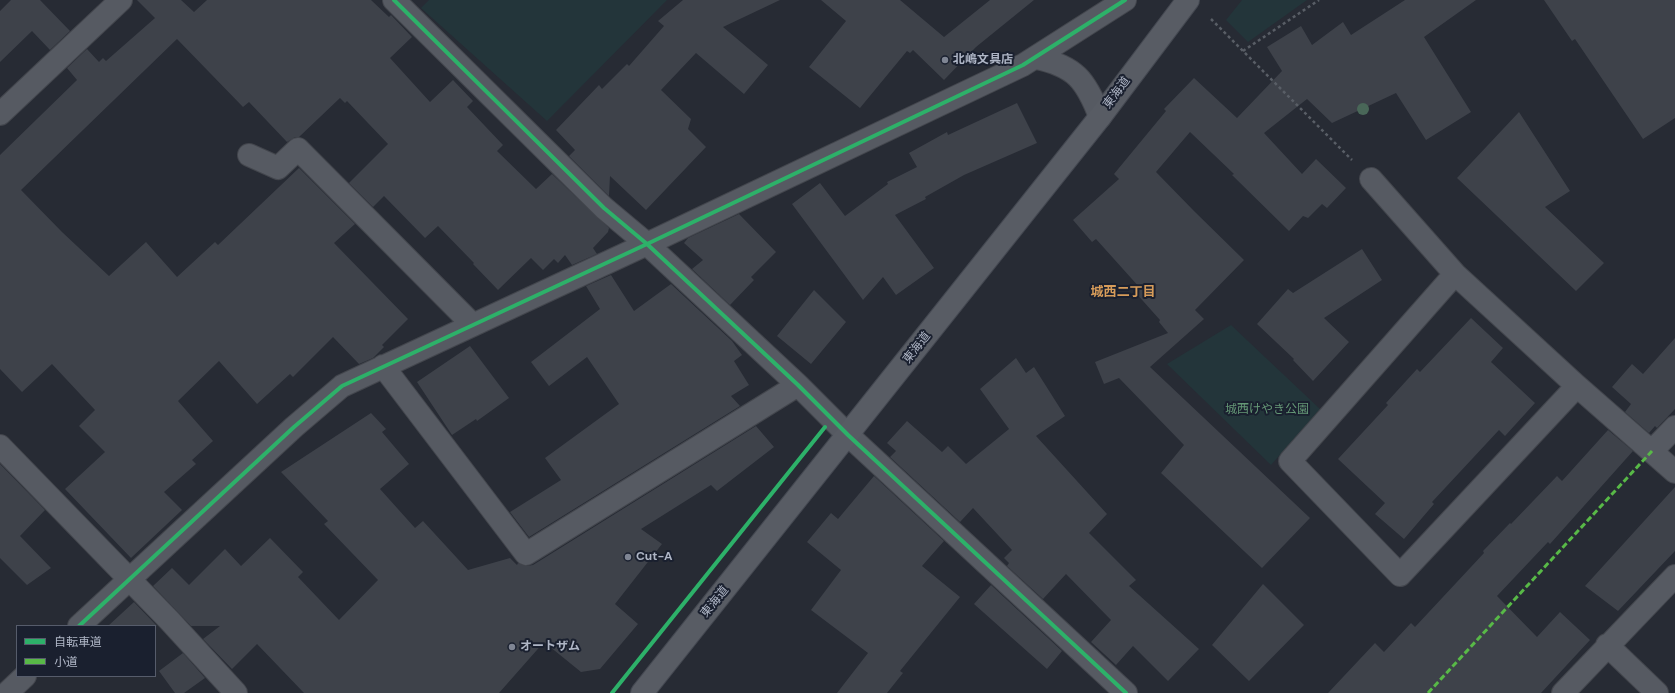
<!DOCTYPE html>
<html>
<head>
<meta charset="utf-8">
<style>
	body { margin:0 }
	#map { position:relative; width:1675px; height:693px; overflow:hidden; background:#272b34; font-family:"DM Sans","Noto Sans JP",sans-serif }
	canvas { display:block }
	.legend { position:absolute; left:16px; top:625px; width:140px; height:52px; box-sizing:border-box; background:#1a202f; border:1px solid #565c6b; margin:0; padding:5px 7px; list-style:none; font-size:12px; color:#afb6c6 }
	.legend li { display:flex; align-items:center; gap:8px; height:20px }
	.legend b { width:20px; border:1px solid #565c6b }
</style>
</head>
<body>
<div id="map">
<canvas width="1675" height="693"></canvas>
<ul class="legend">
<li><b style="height:5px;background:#2db169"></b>自転車道</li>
<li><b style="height:5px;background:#58b947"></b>小道</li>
</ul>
</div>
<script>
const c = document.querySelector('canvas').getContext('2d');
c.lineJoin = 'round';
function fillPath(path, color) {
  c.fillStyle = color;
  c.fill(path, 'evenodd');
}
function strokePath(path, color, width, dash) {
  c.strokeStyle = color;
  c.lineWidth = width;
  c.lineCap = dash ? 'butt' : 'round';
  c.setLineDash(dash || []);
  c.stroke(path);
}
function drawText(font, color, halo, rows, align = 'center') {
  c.font = font + ' "DM Sans","Noto Sans JP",sans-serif';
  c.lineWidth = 4;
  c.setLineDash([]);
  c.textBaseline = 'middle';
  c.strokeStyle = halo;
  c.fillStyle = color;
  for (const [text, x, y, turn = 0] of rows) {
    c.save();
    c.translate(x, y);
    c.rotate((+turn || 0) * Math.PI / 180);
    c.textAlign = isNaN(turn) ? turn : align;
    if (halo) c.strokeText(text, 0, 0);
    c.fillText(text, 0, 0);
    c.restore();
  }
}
const green = new Path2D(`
	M429,0H667L547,121L421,8Z
	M1242,0H1307L1248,42L1226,20Z
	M1231,325L1320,409L1271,465L1167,364Z`);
const building = new Path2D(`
	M11,0H40L70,31L50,50L32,31L0,62V11Z
	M137,0H181L194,12L207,0H371L389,17L391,15L412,37L390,58L430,102L453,80L473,101L467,107L503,145L497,151L536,189L552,174L609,228L608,232L593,248L597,254L572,265L565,255L558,263L554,259L543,270L531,258L498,290L473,264L474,263L438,226L425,238L384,196L373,207L349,183L388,144L347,101L345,103L340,98L299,137H295L287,142L249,102L243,107L177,39L21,190L62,232L109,276L146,242L177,277L215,242L218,245L299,168L355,224L334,243L408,319L382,345L384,347L373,358L359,364L333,337L293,377L290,374L257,404L219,361L178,401L213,441L192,460L196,464L164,492L182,510L131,558L65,489L105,452L79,426L95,410L52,364L22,392L0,369V155L77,80L67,68L87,49L99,62L103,58L106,61L155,18Z
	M683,0H780L723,27L768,65L744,94L696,53L661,90L691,119L688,129L706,147L646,210L610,176L609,196L569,156L575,150L556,130L599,85L602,89L627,64L629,66L664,26L658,21Z
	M821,0H900L944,37L990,0H1034L976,47L944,80L913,50L910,53L907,51L860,108L809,67L846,21Z
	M1405,0H1476L1424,37L1471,112L1426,140L1396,93L1332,123L1307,99L1264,133L1302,174L1316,159L1346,188L1327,208L1322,204L1308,218L1303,216L1289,231L1232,175L1234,174L1190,132L1156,172L1194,211L1244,260L1195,310L1204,319L1150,367L1310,518L1262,568L1161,473L1184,445L1119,378L1104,384L1095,362L1168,333L1159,322L1160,320L1135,292L1140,288L1096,239L1092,242L1073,220L1119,179L1114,174L1166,111L1164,109L1194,78L1237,118L1282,71L1267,47L1301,26L1312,45L1343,22L1351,35Z
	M1544,0H1675V118L1643,139L1575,39L1572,41Z
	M1017,103L1037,143L964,175L925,197L926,199L895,215L934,268L896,295L883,277L863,300L792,204L820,183L845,216L888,184L887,182L917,167L909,153L947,132L948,135Z
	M1519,112L1570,191L1545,207L1604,263L1576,291L1457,178Z
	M739,214L776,252L751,277L754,280L730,305L692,269L703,260L684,243L688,238Z
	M1362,249L1382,280L1324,318L1349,342L1313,381L1293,360L1294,359L1257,324L1288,289L1293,293Z
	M611,275L634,311L671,284L732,341L742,355L734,361L749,385L731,396L740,406L529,537L510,512L561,480L545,458L619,404L587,357L549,386L531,362L600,309L586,286Z
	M814,290L846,322L811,364L777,336Z
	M1471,318L1503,348L1491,362L1535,403L1505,436L1499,430L1432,502L1434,504L1404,539L1375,514L1385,503L1338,459L1388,405L1386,403L1417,369L1420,372Z
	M1675,338V409L1657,428L1655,426L1649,433L1625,412L1631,404L1612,387L1632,364L1643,374Z
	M470,346L509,398L477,421L476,419L452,435L417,382Z
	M1016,358L1026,373L1034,367L1065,416L1036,436L1107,514L1089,533L1136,580L1129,586L1199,649L1168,681L1133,646L1116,665L1091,642L1111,620L1066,574L1043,599L1007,566L1009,563L1004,558L1012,550L973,508L960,522L890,457L896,451L887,443L907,421L942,452L948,446L966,464L1009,429L980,389Z
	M371,413L386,429L382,432L409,464L380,489L415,528L423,521L468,570L510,558L517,565L518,563L526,566L533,565L756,426L774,447L717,491L711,485L641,529L662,544L615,604L638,624L600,669L581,672L544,642L499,693H304L257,644L232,669L203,639L220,626H191L153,586L172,568L189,585L225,549L241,566L270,538L303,572L298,577L339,620L378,580L324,524L328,521L281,472Z
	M1608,430L1633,451L1550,544L1548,542L1497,596L1537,637L1560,612L1590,640L1541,693H1328L1375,643L1384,652L1411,623L1415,627L1484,553L1483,551L1510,523L1511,524L1557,476L1562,481Z
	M0,464L45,510L20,536L51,568L27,585L0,558Z
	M874,476L944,541L922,566L960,597L900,671L903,673L887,693H837L868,653L811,610L841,570L807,542L831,513L838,519Z
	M1675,487V551L1618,611L1585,586Z
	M1263,584L1304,625L1249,681L1212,645Z
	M991,585L1062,651L1047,669L974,604Z
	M134,602L157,626H108Z
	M183,653L205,678L184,693H175L159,671Z`);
const path = new Path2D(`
	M1211,19L1352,160
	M1243,51L1319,0`);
const minor = new Path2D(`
	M394,0L604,208L647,244L798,385L848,435L1126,693
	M1036,58C1075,66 1086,80 1100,117
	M0,114L121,0
	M249,155L278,168L298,149L473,325
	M1371,179L1455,274L1577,386L1675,472
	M1455,274L1290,461L1400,575L1577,386
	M383,366L526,554L798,385
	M0,446L169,620L236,693
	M1652,451L1675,427
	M79,626L294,427L342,386L647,244L1023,65L1125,0
	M1607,645L1657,693
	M7,693L25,676
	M1563,693L1675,576`);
const major = new Path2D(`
	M642,693L1100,117L1188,0`);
const quiet = new Path2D(`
	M1428,693L1652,451`);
const cycleway = new Path2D(`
	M394,0L604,208L647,244L798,385L848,435L1126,693
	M79,626L294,427L342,386L647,244L1023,65L1125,0
	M612,693L825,427`);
const trees = [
	[1363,109]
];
const markers = [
	[945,60,4,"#7f8593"],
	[628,557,4,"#7f8593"],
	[512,647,4,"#7f8593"]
];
const poiNames = [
	["北嶋文具店",953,60],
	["Cut-A",636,557],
	["オートザム",520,647]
];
const streetNames = [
	["東海道",1117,93,-53],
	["東海道",917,348,-52],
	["東海道",715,602,-51]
];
const parkNames = [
	["城西けやき公園",1267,410]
];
const neighbourhoodNames = [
	["城西二丁目",1123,293]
];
fillPath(green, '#23353a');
fillPath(building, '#3e424a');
strokePath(minor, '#43464d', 24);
strokePath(major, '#444851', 24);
strokePath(path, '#595e66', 2.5, [3, 3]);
strokePath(minor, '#565a62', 22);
strokePath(major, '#585c64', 22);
strokePath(quiet, '#58b947', 3, [6, 3]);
strokePath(cycleway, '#2db169', 4);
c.fillStyle = '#496758';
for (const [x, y] of trees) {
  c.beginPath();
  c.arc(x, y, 6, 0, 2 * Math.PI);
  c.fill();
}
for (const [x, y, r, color] of markers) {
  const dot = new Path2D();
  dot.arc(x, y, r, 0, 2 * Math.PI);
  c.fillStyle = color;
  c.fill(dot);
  strokePath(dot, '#1a202f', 1.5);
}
drawText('bold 12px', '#afb6c6', '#1a202f', poiNames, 'left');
drawText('12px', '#afb6c6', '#1a202f', streetNames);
drawText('12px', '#659876', '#1a202f', parkNames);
drawText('bold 13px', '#d79c5a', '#1a202f', neighbourhoodNames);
</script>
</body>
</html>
